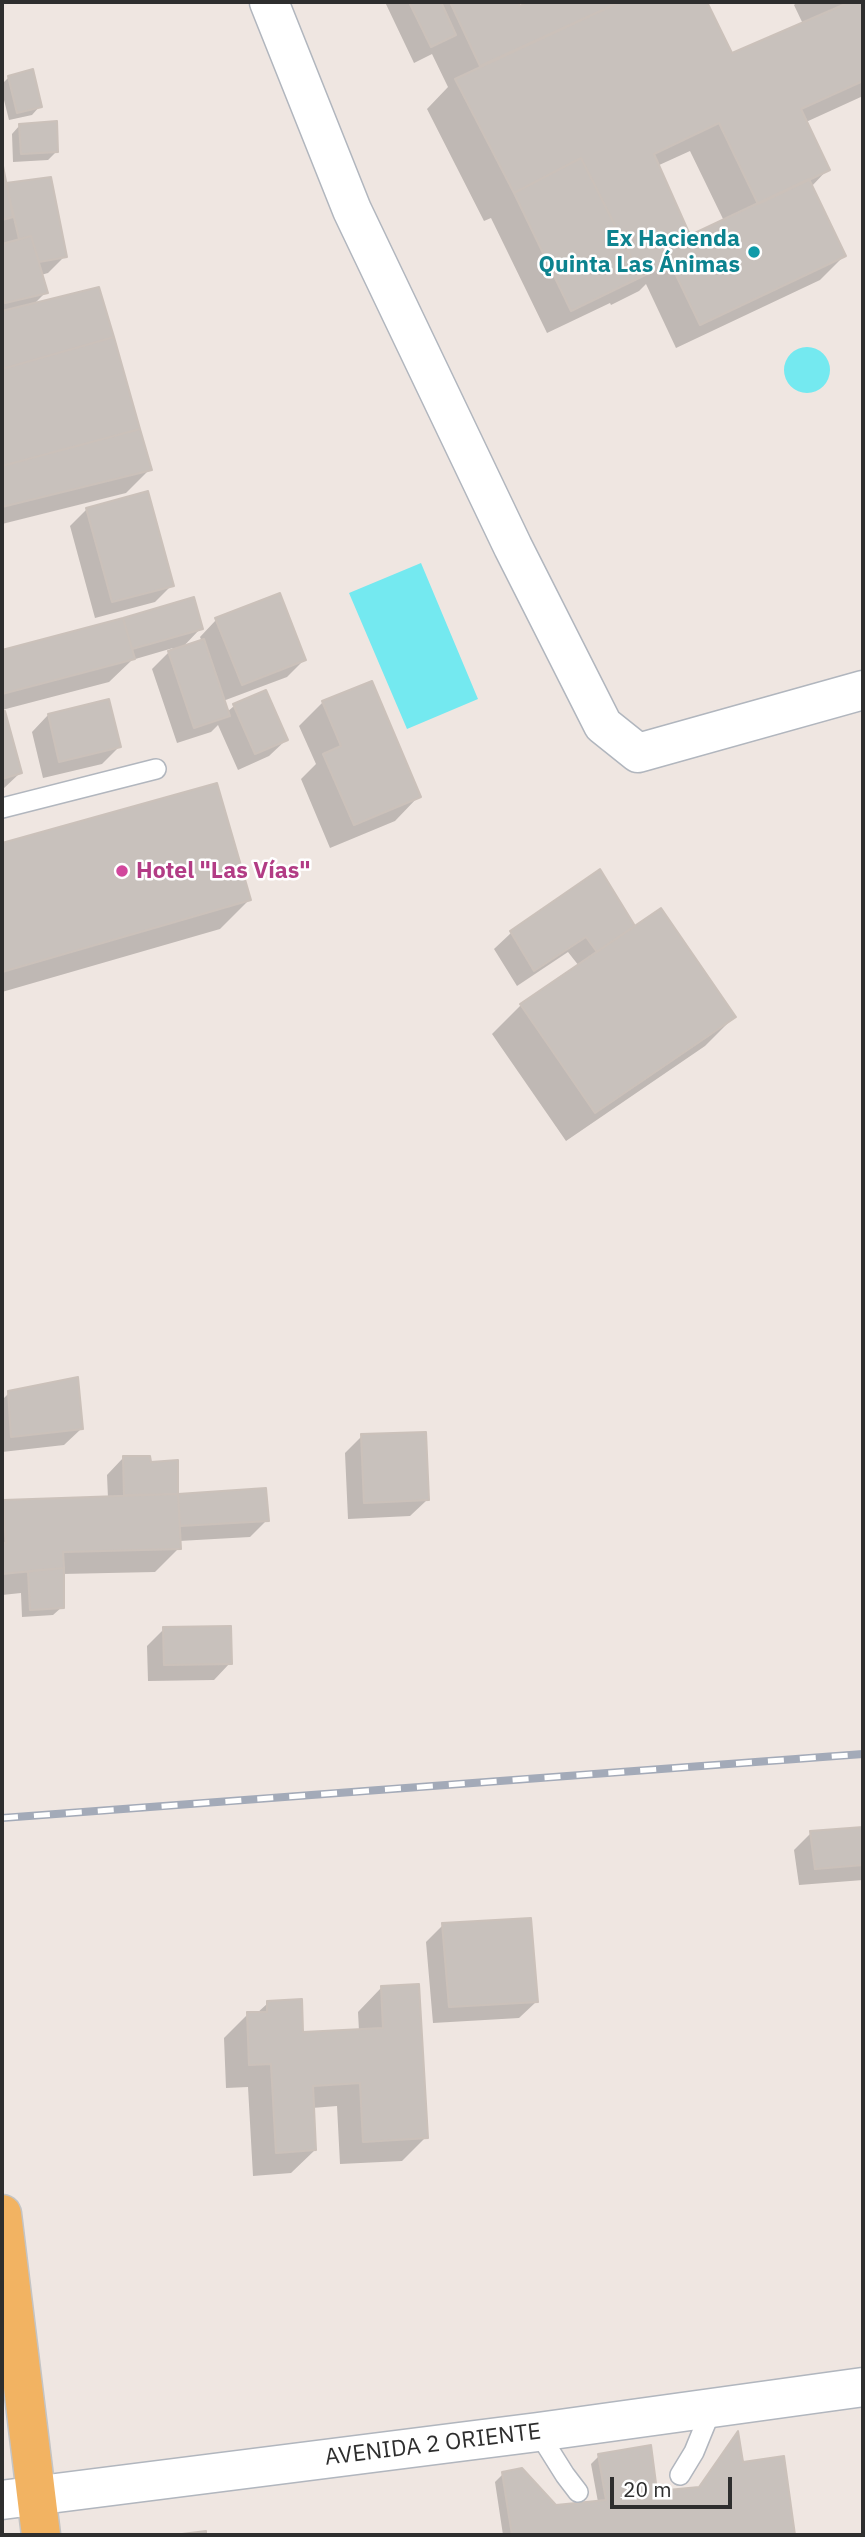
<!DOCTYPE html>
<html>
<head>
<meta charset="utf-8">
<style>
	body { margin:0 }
	#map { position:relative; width:865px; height:2537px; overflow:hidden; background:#efe6e1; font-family:"IBM Plex Sans",sans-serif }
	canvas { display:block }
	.frame { position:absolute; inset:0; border:4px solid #2e2e2e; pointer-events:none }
	.scale { position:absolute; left:610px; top:2477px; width:122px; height:32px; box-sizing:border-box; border:4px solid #2e2e2e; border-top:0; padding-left:9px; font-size:21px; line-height:24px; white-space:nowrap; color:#2e2e2e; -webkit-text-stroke:5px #fff; paint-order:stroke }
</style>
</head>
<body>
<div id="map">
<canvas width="865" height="2537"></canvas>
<div class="frame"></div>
<div class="scale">20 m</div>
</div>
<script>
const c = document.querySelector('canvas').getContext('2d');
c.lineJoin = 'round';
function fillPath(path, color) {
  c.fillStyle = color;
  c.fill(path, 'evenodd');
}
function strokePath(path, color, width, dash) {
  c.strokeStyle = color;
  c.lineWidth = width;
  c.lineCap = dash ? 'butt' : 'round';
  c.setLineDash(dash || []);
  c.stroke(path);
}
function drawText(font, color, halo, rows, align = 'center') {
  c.font = font + ' "IBM Plex Sans",sans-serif';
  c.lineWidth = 5;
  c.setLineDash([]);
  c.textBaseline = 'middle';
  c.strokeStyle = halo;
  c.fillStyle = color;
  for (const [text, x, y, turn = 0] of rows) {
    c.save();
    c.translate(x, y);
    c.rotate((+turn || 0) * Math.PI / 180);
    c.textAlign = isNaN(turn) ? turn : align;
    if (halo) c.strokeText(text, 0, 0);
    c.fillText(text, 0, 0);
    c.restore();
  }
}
const water = new Path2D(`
	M784 370a23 23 0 1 1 46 0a23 23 0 1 1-46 0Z
	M421,563L478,699L407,729L349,593Z`);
const shadow = new Path2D(`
	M385,2H516L519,8L532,2H705L731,55L803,24L794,5L797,2H863V96L806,122L828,169L811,187L844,256L820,280L676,348L646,284L639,291L611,305L610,303L547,333L491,218L484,221L427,109L448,87L432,54L414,63ZM690,151L724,221L683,240L688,235L657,166Z
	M9,77L40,106L32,115L9,120L2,92V84Z
	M20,125L57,151L48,160L13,162L12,134Z
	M2,164L5,185L65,256L48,273L41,275L46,292L33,305L150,469L126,493L2,524Z
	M87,509L172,585L155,602L95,618L70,526Z
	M124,619L201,628L181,649L202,642L200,637L216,620L304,660L287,677L223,701L227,712L234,706L265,692L286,740L269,756L238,770L218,725L211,732L177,743L152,669L173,648L132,660L109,682L2,710V652Z
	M323,702L418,797L395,821L330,848L301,779L316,764L299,726Z
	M4,713L20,773L2,790V714Z
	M48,715L119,747L102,764L43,778L32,732Z
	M216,785L249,900L220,929L2,992V844Z
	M635,928L734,1017L705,1046L566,1141L492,1034L521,1005L579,966L568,952L517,986L494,949L511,933Z
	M9,1393L81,1429L64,1445L2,1452V1400Z
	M362,1436L427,1500L410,1516L348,1519L345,1453Z
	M123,1458L150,1464L176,1462V1498L179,1495L267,1520L250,1537L179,1541V1548L155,1572L62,1574V1607L53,1615L22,1617L21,1593L2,1595V1504L4,1502L108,1498L107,1475Z
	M164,1629L230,1663L214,1680L148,1681L147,1646Z
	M863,1829V1880L799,1885L794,1850L811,1833Z
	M443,1925L536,2002L519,2018L433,2023L426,1942Z
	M381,1988L426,2137L402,2161L340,2164L337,2106L312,2108L315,2150L291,2173L253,2176L248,2087L226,2088L224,2038L248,2014H256L268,2003L302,2034L359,2031L358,2012Z
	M737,2435L742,2464L782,2458L793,2535H503L495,2482L503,2474L555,2507L598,2502L591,2464L599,2456L655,2493L697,2489Z`);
const building = new Path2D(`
	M409,2H441L456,35L431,47Z
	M450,2H518L520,6L528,2H620L480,66Z
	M620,2H707L732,53L850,2H863V81L801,109L830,170L758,204L719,123L654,154L690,235L663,248L670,262L641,277L581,158L514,193L455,79Z
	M33,69L42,107L17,113L8,76Z
	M57,121L58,152L21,154L19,124Z
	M581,158L641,277L571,311L514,193Z
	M2,161L13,217L2,220Z
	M51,177L67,257L39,262L31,236L19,239L6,183Z
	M809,179L846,256L700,325L663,248Z
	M31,236L48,293L5,303L2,291V244Z
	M99,287L114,337L2,369V311Z
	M114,337L140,429L2,466V369Z
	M140,429L152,470L2,507V466Z
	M148,491L174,586L112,602L86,508Z
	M280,593L306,660L242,685L215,618Z
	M194,597L203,629L132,649L123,618Z
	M123,618L135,659L2,694V650Z
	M204,639L230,716L194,728L168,651Z
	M372,681L421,797L354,825L323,754L341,746L322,701Z
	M266,690L288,740L255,754L233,704Z
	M109,699L121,747L59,762L48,714Z
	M5,711L22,773L2,779V712Z
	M217,783L251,900L2,972V843Z
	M600,869L635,926L597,952L586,937L534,971L510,931Z
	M661,908L736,1017L595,1113L520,1004Z
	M78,1377L83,1429L11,1437L8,1391Z
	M426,1432L429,1500L364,1503L361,1434Z
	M123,1456H150L151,1462L178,1460V1494L124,1495Z
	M266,1488L269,1521L180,1526L178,1494Z
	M178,1494L181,1549L63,1552L64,1568L2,1574V1543H6L3,1500Z
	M64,1568V1608L30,1610L28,1571Z
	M231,1626L232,1664L164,1665L163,1627Z
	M863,1827V1865L815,1869L810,1831Z
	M531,1918L538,2002L449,2007L442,1923Z
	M419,1984L428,2138L363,2142L360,2083L313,2086L316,2150L276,2153L271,2064L249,2065L247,2012H267V2001L302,1999L303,2032L383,2028L381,1986Z
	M738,2431L743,2462L784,2456L795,2535H512L502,2472L522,2468L556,2505L606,2500L598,2454L651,2445L657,2491L699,2487Z
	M206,2531V2535H174Z`);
const service = new Path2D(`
	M2,808L156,769
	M538,2432L565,2475L578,2492
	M680,2475L694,2452L712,2408`);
const minor = new Path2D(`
	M269,2L352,210L513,547L603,725L638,753L863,690
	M2,2500L538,2432L863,2387`);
const primary = new Path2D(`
	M2,2214L41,2535`);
const rail = new Path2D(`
	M2,1818L863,1754`);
const markers = [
	[754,252,7,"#0f9aa8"],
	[122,871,7,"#d1479c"]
];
const cultureNames = [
	["Ex Hacienda",740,239],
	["Quinta Las Ánimas",740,265]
];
const hotelNames = [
	["Hotel \"Las Vías\"",136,871]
];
const streetNames = [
	["AVENIDA 2 ORIENTE",433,2445,-7]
];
fillPath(water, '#74e9f0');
fillPath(shadow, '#0003');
fillPath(building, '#c8c1bc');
strokePath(building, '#cbc1ba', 2);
strokePath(service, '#b1b6be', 22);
strokePath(minor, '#b1b6be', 41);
strokePath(primary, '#c4c4c4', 41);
strokePath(service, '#fff', 19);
strokePath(minor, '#fff', 38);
strokePath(primary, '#f2b362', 38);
strokePath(rail, '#a3aab8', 8);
strokePath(rail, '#fff', 5, [16]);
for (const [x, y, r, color] of markers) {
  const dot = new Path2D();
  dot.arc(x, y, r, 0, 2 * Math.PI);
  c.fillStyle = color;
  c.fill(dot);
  strokePath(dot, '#fff', 2.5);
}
drawText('bold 23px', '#0d838f', '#fff', cultureNames, 'right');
drawText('bold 23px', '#b23c85', '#fff', hotelNames, 'left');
drawText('23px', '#2e2e2e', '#fff', streetNames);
</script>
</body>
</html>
